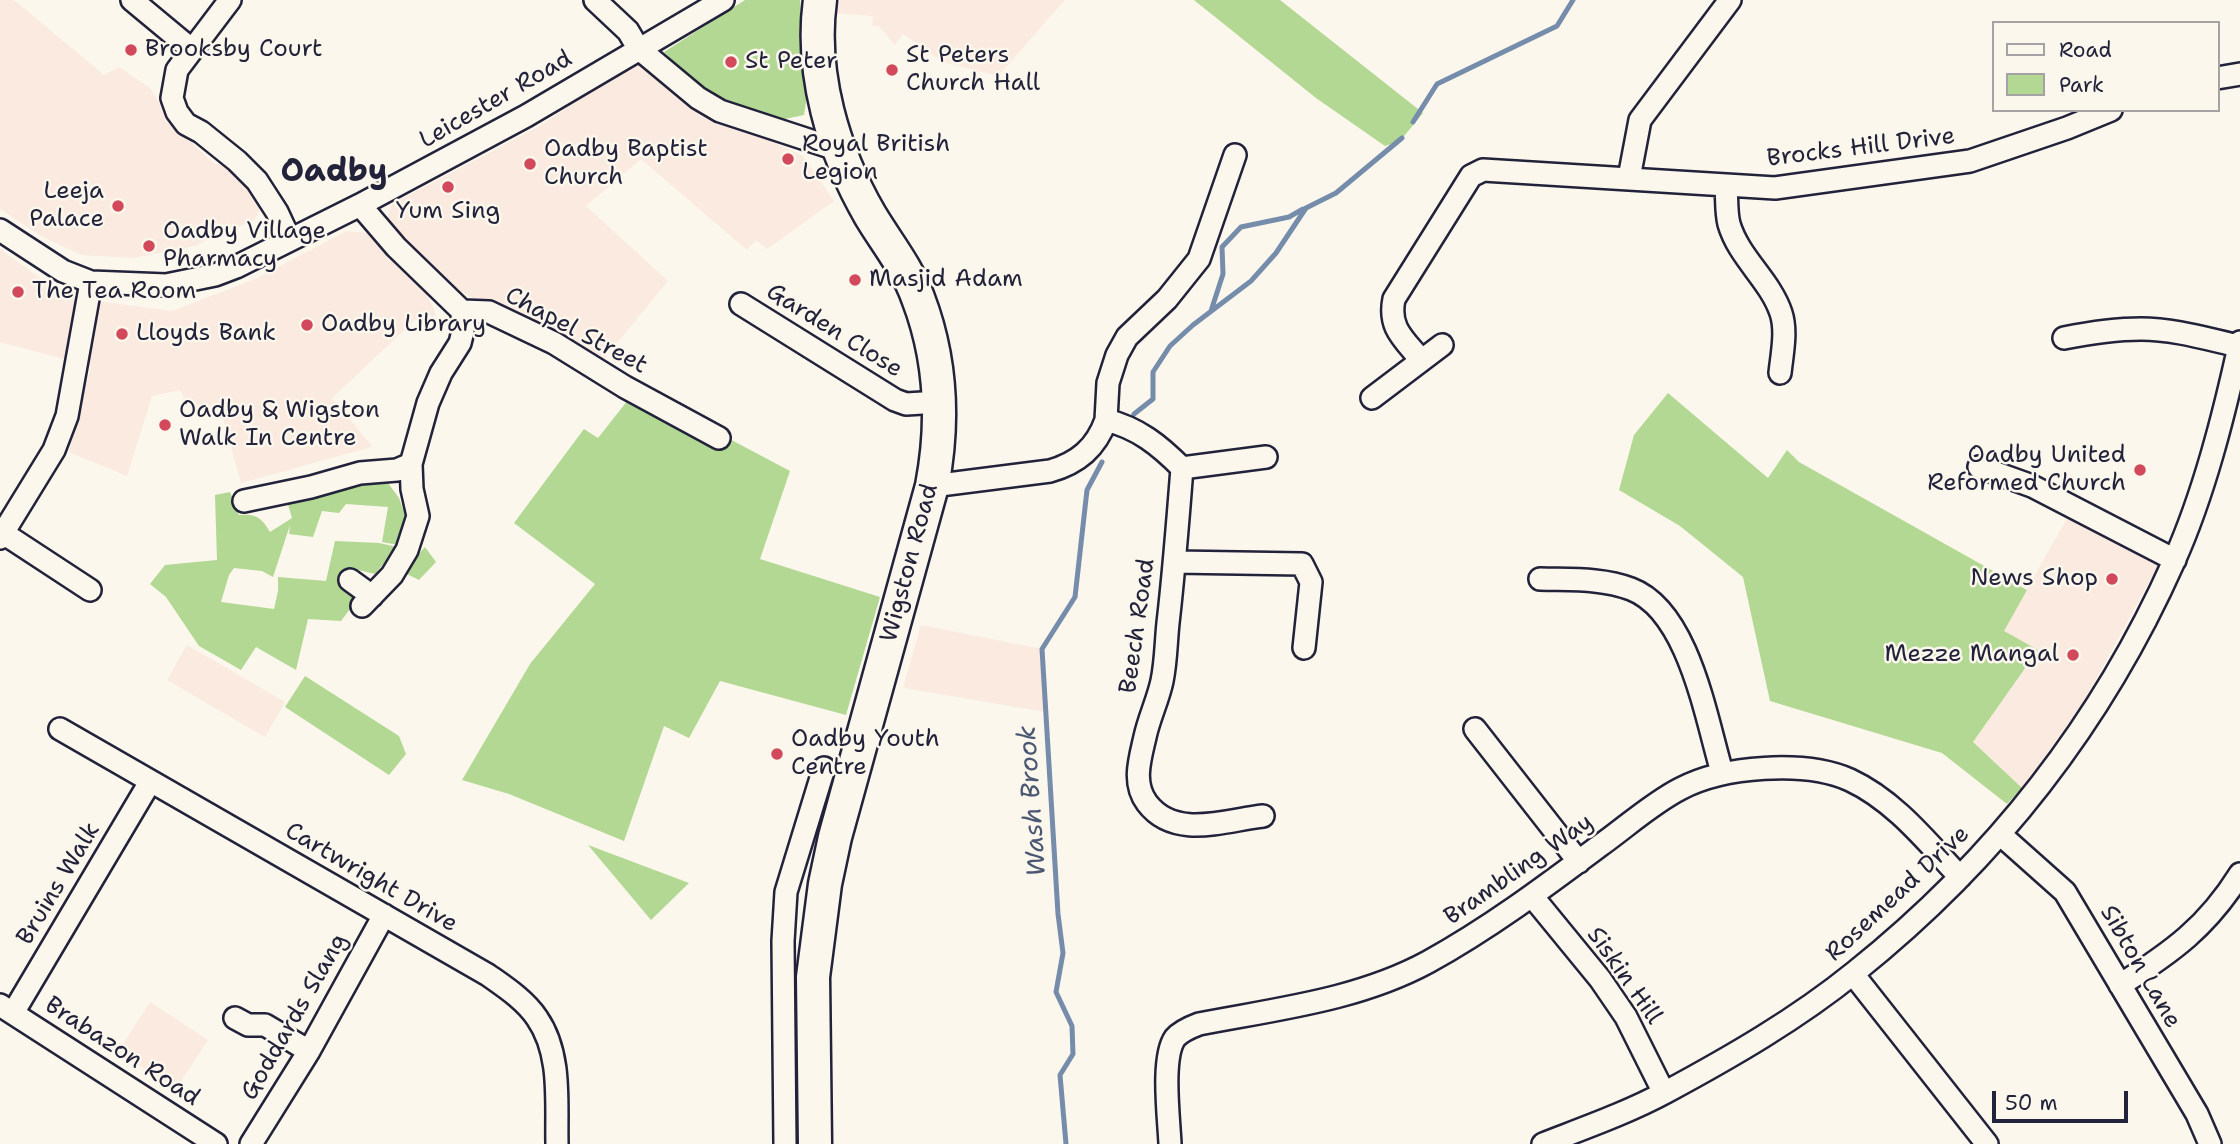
<!DOCTYPE html>
<html>
<head>
<meta charset="utf-8">
<style>
	body { margin:0 }
	#map { position:relative; width:2240px; height:1144px; overflow:hidden; background:#fbf7ec; font-family:"Shantell Sans",sans-serif }
	canvas { display:block }
	.legend { position:absolute; left:1992px; top:21px; width:228px; height:91px; box-sizing:border-box; background:#fbf7ec; border:2px solid #a4a2a5; margin:0; padding:9px 12px; list-style:none; font-size:21px; color:#22223b }
	.legend li { display:flex; align-items:center; gap:14px; height:35px }
	.legend b { width:35px; border:2px solid #a4a2a5 }
	.scale { position:absolute; left:1992px; top:1091px; width:136px; height:32px; box-sizing:border-box; border:4px solid #22223b; border-top:0; padding-left:9px; font-size:21px; line-height:24px; white-space:nowrap; color:#22223b; -webkit-text-stroke:5px #fbf7ec; paint-order:stroke }
</style>
</head>
<body>
<div id="map">
<canvas width="2240" height="1144"></canvas>
<ul class="legend">
<li><b style="height:9px;background:#fbf7ec"></b>Road</li>
<li><b style="height:19px;background:#b2d893"></b>Park</li>
</ul>
<div class="scale">50 m</div>
</div>
<script>
const c = document.querySelector('canvas').getContext('2d');
c.lineJoin = 'round';
function fillPath(path, color) {
  c.fillStyle = color;
  c.fill(path, 'evenodd');
}
function strokePath(path, color, width, dash) {
  c.strokeStyle = color;
  c.lineWidth = width;
  c.lineCap = dash ? 'butt' : 'round';
  c.setLineDash(dash || []);
  c.stroke(path);
}
function drawText(font, color, halo, rows, align = 'center') {
  c.font = font + ' "Shantell Sans",sans-serif';
  c.lineWidth = 5;
  c.setLineDash([]);
  c.textBaseline = 'middle';
  c.strokeStyle = halo;
  c.fillStyle = color;
  for (const [text, x, y, turn = 0] of rows) {
    c.save();
    c.translate(x, y);
    c.rotate((+turn || 0) * Math.PI / 180);
    c.textAlign = isNaN(turn) ? turn : align;
    if (halo) c.strokeText(text, 0, 0);
    c.fillText(text, 0, 0);
    c.restore();
  }
}
const built = new Path2D(`
	M0,0H14L104,75L119,67L151,89L160,105L166,121L216,165L224,160L255,198L261,208L254,220L194,246L134,258L82,255L43,237L0,209Z
	M840,0H1065L998,76L943,62L903,34L895,45L879,26H872L873,16L836,13Z
	M635,61L696,106L803,156L834,201L767,249L756,240L747,250L641,159L586,206L668,281L600,364L454,288L409,246L387,219L392,204L540,126Z
	M347,231L367,233L423,289L433,307L436,317L426,315L416,319L332,398L372,446L368,448L241,483L219,404L191,410L180,390L152,396L127,476L69,452L91,366L0,342V249L66,297L172,311L255,279Z
	M2068,517L2160,562L2083,703L2022,788L1973,742L2038,651L2003,631Z
	M921,625L1042,649L1046,712L903,688Z
	M187,645L285,702L265,737L167,680Z
	M150,1002L208,1040L176,1089L118,1052Z`);
const green = new Path2D(`
	M745,0H800L808,89L804,115L775,121L713,99L664,52Z
	M1194,0H1280L1423,113L1400,141L1385,146L1316,98Z
	M1668,393L1768,478L1787,450L1799,462L2027,590L2004,631L2038,650L1973,742L2022,788L2007,804L1942,753L1770,701L1743,577L1680,526L1619,490L1634,435Z
	M628,400L724,436L790,471L760,559L880,597L846,715L720,681L689,738L664,726L624,841L509,794L462,780L530,664L595,584L514,523L584,429L598,438Z
	M385,479L399,498L409,527L398,545L382,542L388,507L346,504L339,513L322,511L313,537L289,534L290,525L273,577L262,571L234,568L229,575L221,602L274,609L278,591V577L326,581L335,541L379,543L397,547L375,574L350,568L347,584L356,601L341,621L308,619L296,670L256,647L241,670L199,646L166,597L150,584L165,565L217,560L215,495L230,492L239,515C256,514 261,517 270,532L292,518L287,501L339,483Z
	M425,547L436,562L419,580L403,572Z
	M305,676L399,736L406,754L389,775L285,707Z
	M588,845L689,883L651,920Z`);
const stream = new Path2D(`
	M1413,122L1437,84L1557,26L1573,0
	M1211,311L1223,274L1222,247L1241,227L1289,217L1303,209
	M1134,414L1153,399V372L1170,346L1193,325L1251,281L1276,253L1306,208L1336,193L1402,138
	M1066,1144L1060,1075L1073,1054L1072,1026L1056,992L1063,953L1058,914L1042,649L1075,597L1087,490L1102,462`);
const minor = new Path2D(`
	M132,0L191,49
	M230,0L177,70L172,98L177,112L186,124L201,132L237,161L257,181L277,212L290,240
	M595,0L628,31L638,48L698,98L720,111L839,150
	M2217,78L2240,74
	M1629,178L1640,120L1730,0
	M1726,186C1727,198 1726,213 1729,224C1739,258 1770,280 1781,313C1787,331 1782,354 1780,373
	M360,205L396,247L462,311L489,312L554,343L625,387L719,438
	M0,230L63,271L91,282L166,285L215,275L236,267L360,205L526,116L723,0
	M741,304L895,400L906,404L940,402
	M2064,338C2089,333 2114,329 2141,329C2174,329 2207,339 2239,346
	M1421,360C1404,339 1388,328 1394,299L1471,176L1483,170L1775,188L1970,161L2067,128L2111,110
	M1372,398L1442,345
	M1106,420L1108,383L1117,355L1127,337L1167,299L1199,259L1235,155
	M1979,467L2032,486L2175,560
	M1182,468L1266,457
	M932,486L1050,471C1078,463 1096,448 1106,420C1138,428 1159,445 1182,468C1178,520 1174,571 1168,623C1166,642 1166,662 1162,681C1158,700 1149,718 1145,737C1140,759 1132,783 1147,803C1175,840 1226,820 1263,816
	M244,501L311,487L360,473L397,470L411,464L428,403L441,373L460,343L463,331L462,311
	M3,533L90,590
	M0,538L54,450L67,416L91,282
	M1175,562L1302,564L1311,582L1304,648
	M1540,579C1571,580 1602,578 1631,589C1689,611 1706,719 1722,772
	M350,580L372,596
	M362,606L392,575L407,550L418,516L412,489L411,464
	M60,729L488,975C505,987 525,1000 537,1018C562,1054 556,1102 557,1144
	M1475,729L1579,862
	M2001,835L2065,892L2197,1114L2210,1144
	M1532,896L1600,979L1626,1017L1664,1093
	M1853,974L1987,1144
	M2120,985C2172,952 2207,927 2240,874
	M0,1005L216,1144
	M13,1013L150,782
	M235,1018L248,1025H265L309,1051
	M251,1144L309,1051L384,915
	M785,1144L783,941L786,892L824,768
	M1170,1144C1169,1119 1161,1058 1175,1038C1181,1031 1191,1027 1199,1024C1276,1009 1358,1000 1428,962C1488,929 1543,888 1598,847C1625,828 1651,804 1680,789C1723,766 1805,760 1850,780C1895,801 1927,842 1960,877
	M1543,1144C1584,1128 1627,1113 1666,1092C1731,1057 1797,1019 1855,972C1995,860 2101,725 2174,561C2204,494 2224,415 2240,342`);
const secondary = new Path2D(`
	M815,1144L813,977L825,884L835,837L932,486C944,423 941,358 918,298C907,267 886,242 870,215C833,151 810,73 820,0`);
const markers = [
	[131,50,7,"#d1495b"],
	[731,62,7,"#d1495b"],
	[892,70,7,"#d1495b"],
	[788,159,7,"#d1495b"],
	[530,164,7,"#d1495b"],
	[448,187,7,"#d1495b"],
	[118,206,7,"#d1495b"],
	[149,246,7,"#d1495b"],
	[855,280,7,"#d1495b"],
	[18,292,7,"#d1495b"],
	[307,325,7,"#d1495b"],
	[122,334,7,"#d1495b"],
	[165,425,7,"#d1495b"],
	[2140,470,7,"#d1495b"],
	[2112,579,7,"#d1495b"],
	[2073,655,7,"#d1495b"],
	[777,754,7,"#d1495b"]
];
const poiNames = [
	["Brooksby Court",145,50],
	["St Peters",906,56],
	["Church Hall",906,84],
	["St Peter",745,62],
	["Royal British",802,145],
	["Legion",802,173],
	["Oadby Baptist",544,150],
	["Church",544,178],
	["Leeja",104,192,"right"],
	["Palace",104,220,"right"],
	["Yum Sing",448,212,"center"],
	["Oadby Village",163,232],
	["Pharmacy",163,260],
	["Masjid Adam",869,280],
	["The Tea Room",32,292],
	["Oadby Library",321,325],
	["Lloyds Bank",136,334],
	["Oadby & Wigston",179,411],
	["Walk In Centre",179,439],
	["Oadby United",2126,456,"right"],
	["Reformed Church",2126,484,"right"],
	["News Shop",2098,579,"right"],
	["Mezze Mangal",2059,655,"right"],
	["Oadby Youth",791,740],
	["Centre",791,768]
];
const streetNames = [
	["Leicester Road",496,100,-30],
	["Brocks Hill Drive",1861,148,-7],
	["Chapel Street",576,331,28],
	["Garden Close",834,331,32],
	["Wigston Road",910,563,-75],
	["Beech Road",1138,626,-82],
	["Brambling Way",1519,870,-35],
	["Cartwright Drive",371,878,30],
	["Bruins Walk",59,884,-59],
	["Rosemead Drive",1898,894,-43],
	["Sibton Lane",2140,967,60],
	["Siskin Hill",1624,976,55],
	["Goddards Slang",295,1017,-60],
	["Brabazon Road",122,1052,33]
];
const waterNames = [
	["Wash Brook",1033,801,-94]
];
const districtNames = [
	["Oadby",334,173]
];
fillPath(built, '#faeadf');
fillPath(green, '#b2d893');
strokePath(stream, '#758cab', 5);
strokePath(minor, '#22223b', 26);
strokePath(secondary, '#22223b', 37);
strokePath(minor, '#fbf7ec', 21);
strokePath(secondary, '#fbf7ec', 32);
for (const [x, y, r, color] of markers) {
  const dot = new Path2D();
  dot.arc(x, y, r, 0, 2 * Math.PI);
  c.fillStyle = color;
  c.fill(dot);
  strokePath(dot, '#fbf7ec', 2.5);
}
drawText('24px', '#22223b', '#fbf7ec', poiNames, 'left');
drawText('24px', '#22223b', '#fbf7ec', streetNames);
drawText('italic 26px', '#4b5773', '#fbf7ec', waterNames);
drawText('bold 32px', '#22223b', '#fbf7ec', districtNames);
</script>
</body>
</html>
